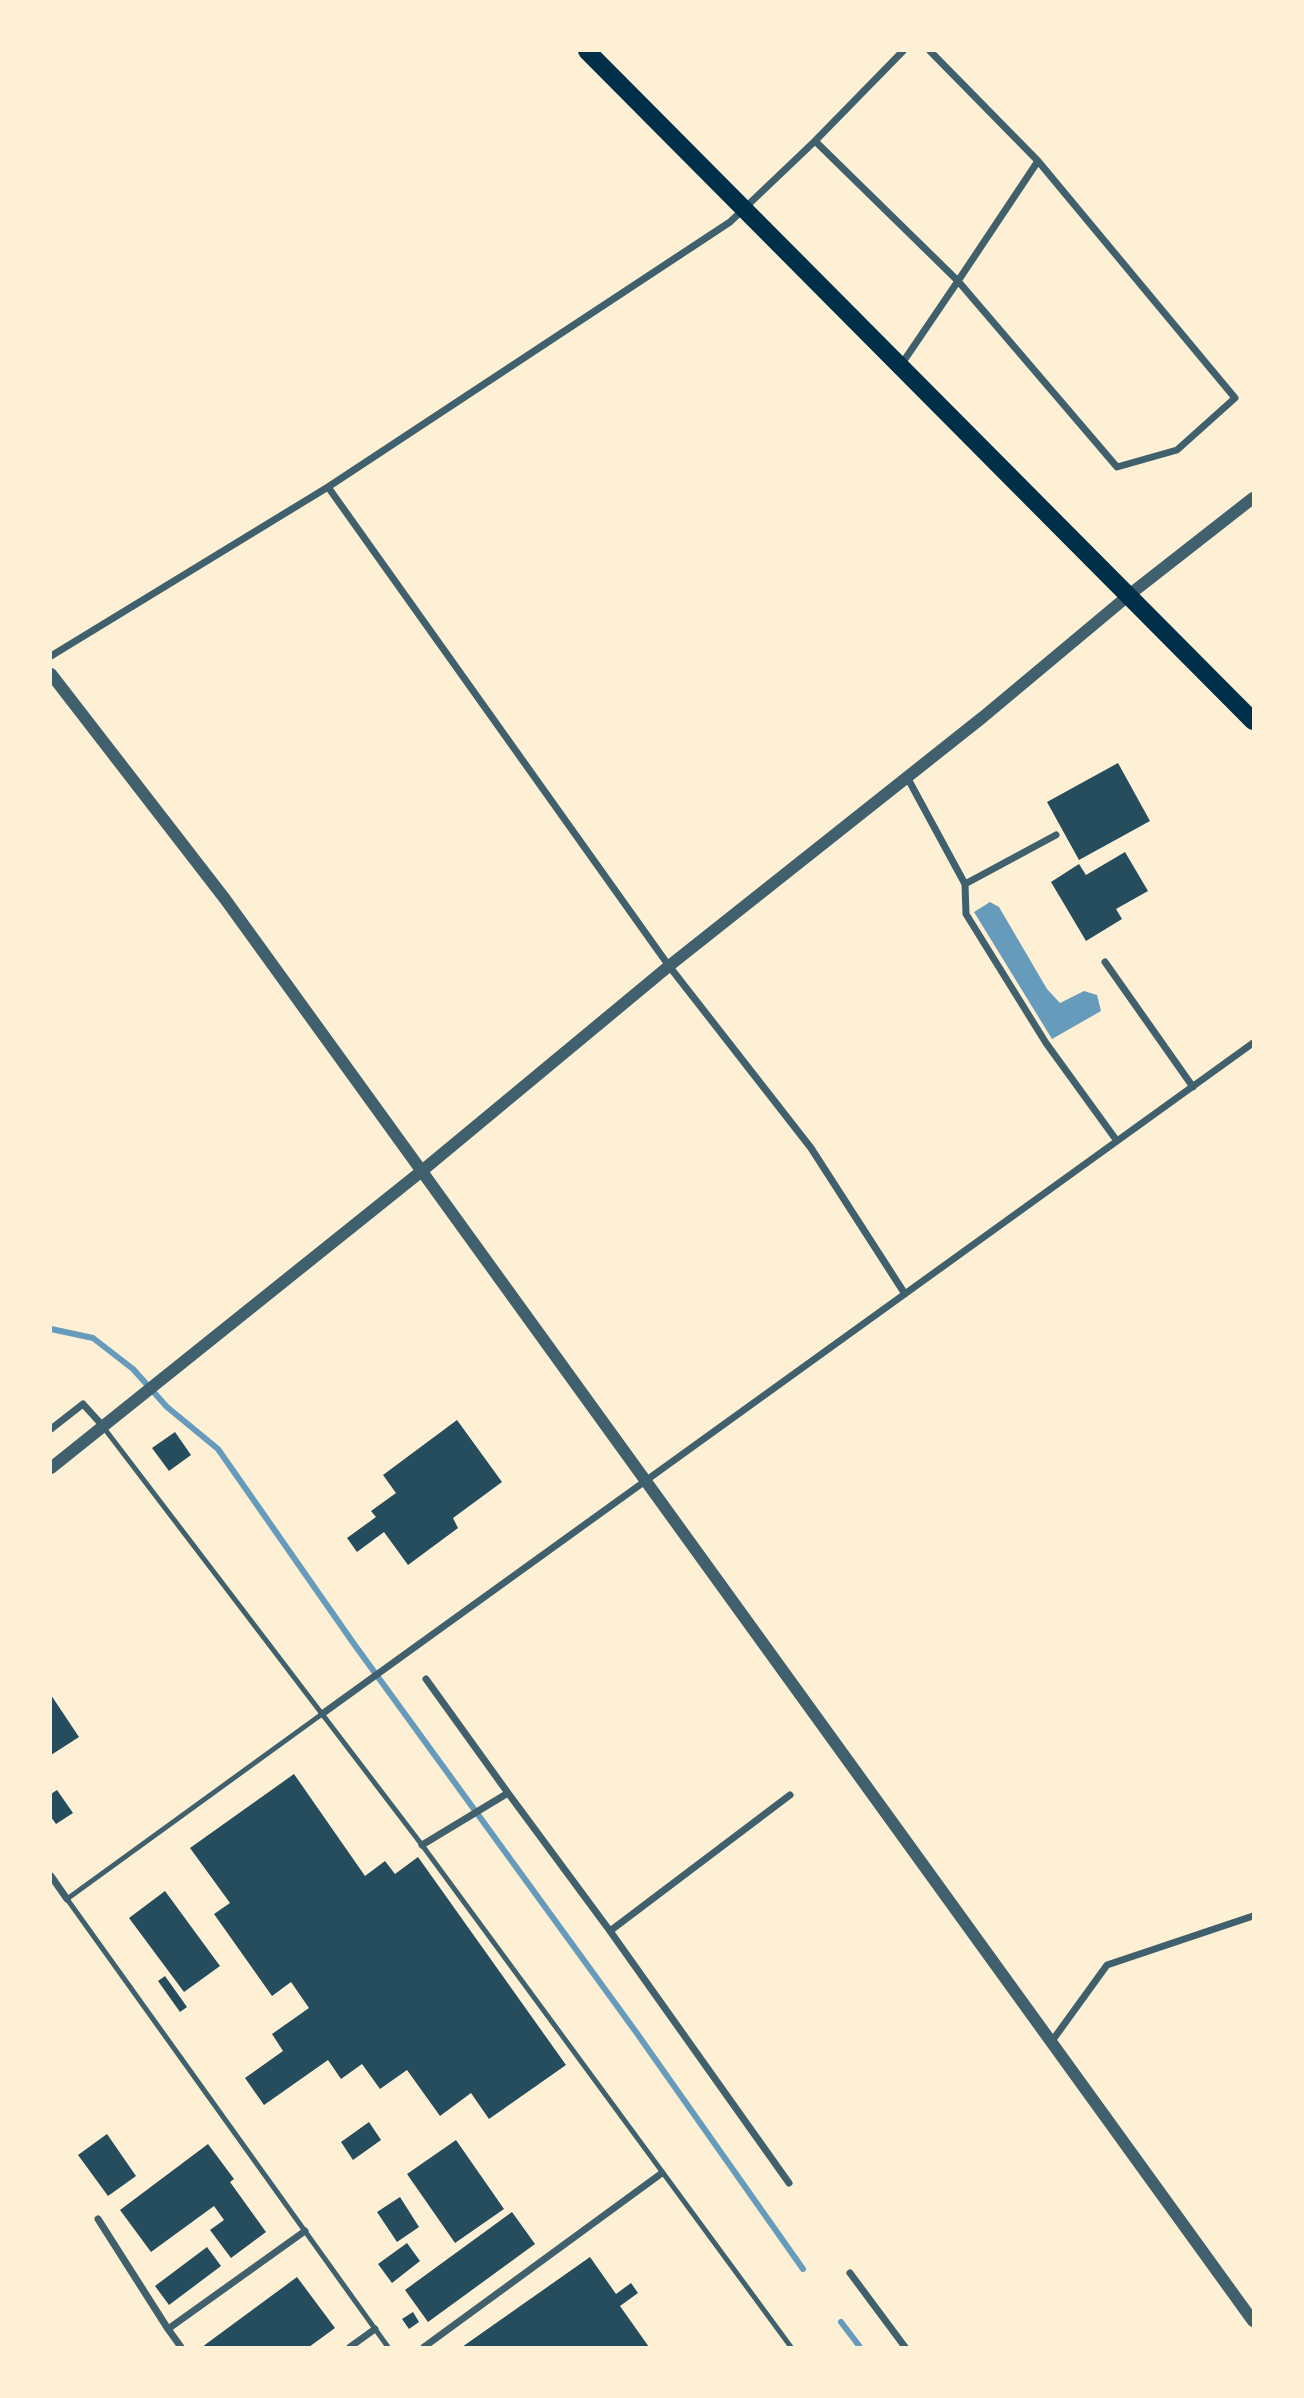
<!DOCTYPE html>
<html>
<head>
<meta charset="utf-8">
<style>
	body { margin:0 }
	#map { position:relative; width:1304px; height:2398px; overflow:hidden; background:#fdf0d5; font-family:"PT Sans",sans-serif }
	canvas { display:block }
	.frame { position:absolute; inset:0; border:52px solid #fdf0d5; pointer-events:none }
</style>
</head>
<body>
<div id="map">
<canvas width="1304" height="2398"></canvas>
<div class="frame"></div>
</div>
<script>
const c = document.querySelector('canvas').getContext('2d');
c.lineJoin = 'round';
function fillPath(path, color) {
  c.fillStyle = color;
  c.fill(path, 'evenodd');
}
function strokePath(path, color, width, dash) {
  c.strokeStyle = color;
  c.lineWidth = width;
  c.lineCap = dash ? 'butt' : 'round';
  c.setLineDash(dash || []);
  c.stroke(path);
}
const water = new Path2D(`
	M990,902L999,907L1047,989L1060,1003L1084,991L1097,995L1101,1011L1052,1039L974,912Z`);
const stream = new Path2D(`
	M51,1329L93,1338L133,1369L167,1407L218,1449L354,1644L636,2032L803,2269
	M841,2322L860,2347`);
const building = new Path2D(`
	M1118,763L1150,821L1079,860L1047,802Z
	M1125,852L1148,891L1116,909L1122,919L1086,941L1051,882L1079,864L1086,875Z
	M457,1420L502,1482L453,1518L458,1528L408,1565L384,1532L357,1552L347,1538L376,1517L371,1511L396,1493L383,1475Z
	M175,1432L191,1455L169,1471L152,1448Z
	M51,1695L79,1737L51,1755Z
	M294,1774L365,1876L385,1861L395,1874L418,1857L566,2065L489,2119L471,2093L440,2116L407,2070L380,2089L362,2064L341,2079L328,2060L264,2105L245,2078L283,2051L272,2034L309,2008L291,1982L272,1996L214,1914L230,1903L190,1848Z
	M57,1790L73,1813L56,1824L51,1817V1794Z
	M165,1891L220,1966L184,1992L129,1918Z
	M165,1976L187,2007L180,2012L158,1981Z
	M369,2122L381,2140L353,2160L341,2142Z
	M107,2134L136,2176L108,2196L78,2155Z
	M456,2140L504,2209L455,2243L407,2174Z
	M208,2144L234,2179L230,2182L266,2232L231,2258L210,2230L224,2220L214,2206L151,2252L120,2210Z
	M400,2197L419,2227L397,2242L377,2212Z
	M512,2212L535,2244L428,2322L405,2290Z
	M407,2243L420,2261L392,2283L378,2264Z
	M207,2247L221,2266L169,2305L155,2286Z
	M590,2257L616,2294L631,2283L638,2293L620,2306L649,2347H462Z
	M297,2277L335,2328L309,2347H202Z
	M413,2312L419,2322L409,2329L402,2319Z`);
const service = new Path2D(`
	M104,1428L422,1845L791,2347
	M322,1714L67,1899L388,2347`);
const minor = new Path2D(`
	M930,51L1038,161L958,281L1117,467L1177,450L1235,398L1038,161
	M815,141L958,281L901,365
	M328,487L669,966L811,1148L905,1294
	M51,656L328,487L730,222L815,141L903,51
	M907,777L965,884L966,914L1046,1043L1117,1141
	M965,884L1056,835
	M1105,962L1193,1087
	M51,1429L83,1404L102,1425
	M322,1714L1253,1043
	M508,1793L610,1931L790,1795
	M422,1845L508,1793L426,1679
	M51,1876L67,1899
	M610,1931L789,2183
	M1052,2041L1107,1965L1253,1916
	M98,2219L168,2329L305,2231
	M850,2273L905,2347
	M168,2329L181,2347
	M350,2347L375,2329
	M424,2347L662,2173`);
const tertiary = new Path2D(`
	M51,674L225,899L1253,2321
	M51,1468L423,1170L669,966L983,717L1129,595L1253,498`);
const primary = new Path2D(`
	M587,51L1253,721`);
fillPath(water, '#669bbc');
strokePath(stream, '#669bbc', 6);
fillPath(building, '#264d5e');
strokePath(service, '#3f606c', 5);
strokePath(minor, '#3f606c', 7);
strokePath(tertiary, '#3f606c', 12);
strokePath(primary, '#003049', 18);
</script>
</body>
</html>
